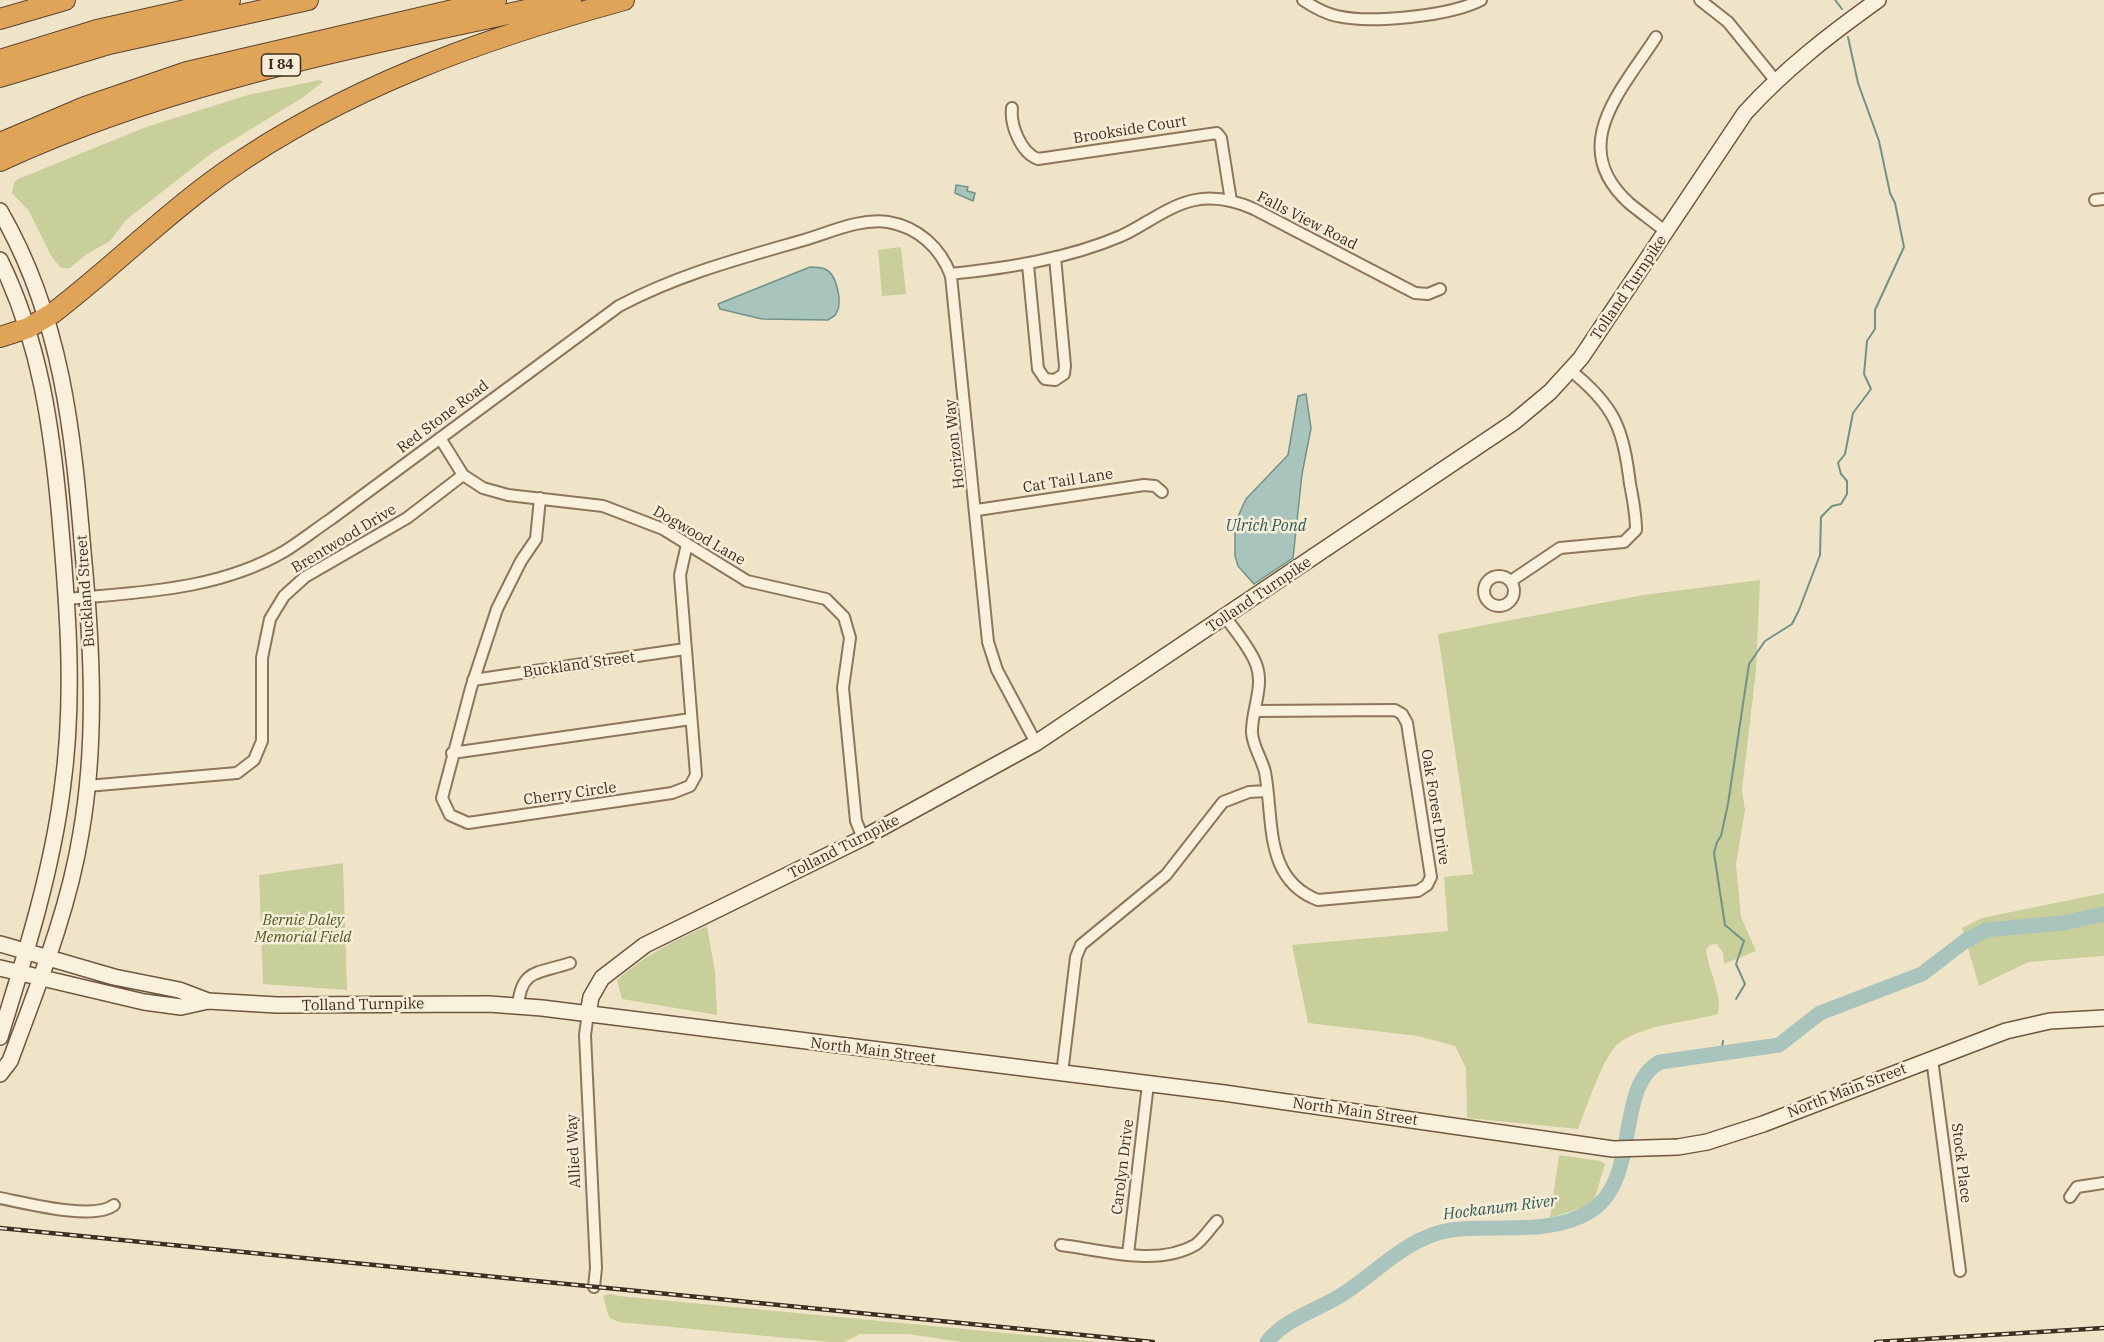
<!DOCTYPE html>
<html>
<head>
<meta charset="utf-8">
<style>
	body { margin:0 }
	canvas { display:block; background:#f0e4c8 }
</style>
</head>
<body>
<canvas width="2104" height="1342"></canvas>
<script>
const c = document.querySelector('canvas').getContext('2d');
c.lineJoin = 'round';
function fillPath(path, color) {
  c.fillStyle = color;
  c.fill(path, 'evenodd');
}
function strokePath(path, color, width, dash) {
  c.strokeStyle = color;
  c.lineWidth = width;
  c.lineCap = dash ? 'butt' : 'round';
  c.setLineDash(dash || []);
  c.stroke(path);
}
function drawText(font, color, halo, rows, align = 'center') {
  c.font = font + ' "IBM Plex Serif",serif';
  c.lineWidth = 5;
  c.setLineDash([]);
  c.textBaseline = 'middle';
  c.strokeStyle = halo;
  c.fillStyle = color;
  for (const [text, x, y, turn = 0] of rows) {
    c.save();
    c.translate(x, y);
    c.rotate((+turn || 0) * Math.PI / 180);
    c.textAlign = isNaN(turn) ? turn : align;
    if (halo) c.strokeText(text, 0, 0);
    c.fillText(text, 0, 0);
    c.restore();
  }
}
const green = new Path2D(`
	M320,80L323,82L302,98L212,153L126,220L110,241L87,254L70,268H61L51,256L29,211L12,193L14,183L18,179L146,127L248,95Z
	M901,247L906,294L882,296L878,250Z
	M1760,580L1756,670L1742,790L1745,810L1736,864L1741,917L1756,951L1724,964L1723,953L1717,944L1710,945L1706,949C1708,971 1723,994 1718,1014C1686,1023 1649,1023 1620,1042C1604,1053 1586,1109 1578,1129L1467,1118L1466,1068L1455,1046L1418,1036L1308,1023L1292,945L1448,931L1444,877L1473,874L1438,634L1643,595Z
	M343,863L347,990L263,984L259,875Z
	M2104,893V956L2028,962L1979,986L1962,928L1982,918Z
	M707,926L715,972L717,1015L622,999L617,980C643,956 674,941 707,926Z
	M1559,1155L1601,1161L1605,1164L1593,1204L1550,1218Z
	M610,1294L619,1296L1100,1342H962L908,1334H860L844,1342H830L618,1322L609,1317L603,1296Z`);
const water = new Path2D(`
	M956,185L968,187L967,191L975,193L973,201L955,193Z
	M810,267C814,267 821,267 825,269C837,274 843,303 836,314C834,317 830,318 828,320L762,319L720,309L718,304Z
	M1306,394L1311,428L1302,474L1293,558L1254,584L1238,566L1235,556V523L1246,499L1288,455L1298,396Z`);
const stream = new Path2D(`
	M1835,0L1842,9
	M1736,999L1745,984L1736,964L1744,941L1725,925L1714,853L1717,842L1721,836L1728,804L1749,664L1765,641L1792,624L1799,610L1820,555L1821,517L1832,506L1841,504L1847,494V481L1841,474L1838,463L1845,454L1853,413L1871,389L1864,374L1867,341L1875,329V310L1904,247L1895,203L1890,193L1879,141L1858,83L1848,37
	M1721,1053L1723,1041`);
const river = new Path2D(`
	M1267,1342C1287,1317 1317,1311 1343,1294C1379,1271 1407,1237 1451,1230C1495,1224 1549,1236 1589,1212C1642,1181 1614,1086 1660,1062L1779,1045L1820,1013L1922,974L1965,941L1986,930L2063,923L2104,914`);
const street = new Path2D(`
	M1303,0C1312,6 1327,14 1337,16C1371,24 1450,16 1481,0
	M1700,0L1728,22L1775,80
	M1656,37C1622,90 1566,146 1629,203C1641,213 1654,222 1666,232
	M1012,108C1010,125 1021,153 1038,159L1217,133L1221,138L1231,201
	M2095,200L2104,199
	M1028,265L1038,369L1045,379L1055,380L1064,374L1065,366L1055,257
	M950,274C1008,268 1067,259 1121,236C1145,225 1169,205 1195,200C1215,196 1236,201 1254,209L1415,293L1428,294L1440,289
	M440,438L463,475L483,488L508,495L603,506L663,529L747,581L826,599L844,617L850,638L843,688L856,821L863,838
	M540,498L536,539L521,561L497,609L471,688L442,798L450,815L468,823L672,793L690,786L696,775L680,575L687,544
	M977,510L1144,485L1155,486L1162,492
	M1484 591a15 15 0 1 1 30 0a15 15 0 1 1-30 0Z
	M1511,581L1560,548L1624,542L1636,530C1636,515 1633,499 1630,484C1623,428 1615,406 1570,370
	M67,599C141,592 219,590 285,551C301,541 316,529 331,519L619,306C680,274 738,259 804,240C831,232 860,218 888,222C918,227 941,248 951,276L988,642L997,670L1036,743
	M1226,618C1236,632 1250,648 1256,664C1265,686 1251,711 1252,733C1253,747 1262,759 1265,772C1274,819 1263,879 1318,900L1418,891L1427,885L1431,877L1407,723L1402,714L1395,710L1255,711
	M473,680L685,649
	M452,753L691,719
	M87,786L237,773L254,760L262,741V658L270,619L284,596L305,577L407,518L463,475
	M518,1005C522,968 538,974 570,963
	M588,1013L585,1035L596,1268L594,1287
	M1932,1059L1960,1271
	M1062,1074L1076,957L1081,945L1166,875L1223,802L1249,792L1267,791
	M2070,1197L2077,1187L2104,1183
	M0,1198C26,1203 94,1221 114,1205
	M1061,1245C1102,1250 1157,1267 1195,1245C1203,1240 1210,1228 1217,1221
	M1128,1254L1148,1084`);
const secondary = new Path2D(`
	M0,211C62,318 73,432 83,552C92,644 97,741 81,833C69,907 42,975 16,1045L10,1061L0,1074
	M0,260C40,342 52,428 60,519C68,610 75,700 62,791C51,875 25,956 0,1037
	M0,944L114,977L179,990L208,1001L277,1005L489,1004L542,1008L1224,1093L1613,1149L1678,1147L1707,1142L1763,1124L2006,1031L2050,1021L2104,1018
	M0,968L144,1002L181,1007L208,1001
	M588,1013L591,997L602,978L645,945L863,838L1036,743L1514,422L1550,392L1581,358L1745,113C1785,69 1829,35 1878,0`);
const highway = new Path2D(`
	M0,19L65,0
	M0,60L97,30L230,0
	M0,77L109,44L308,0
	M0,143L85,107L187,72L496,0
	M0,161C181,77 377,44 571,0
	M0,337L28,328L53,313C112,268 164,215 225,172C346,87 482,39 624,0`);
const rail = new Path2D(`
	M0,1228L1153,1342
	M1876,1342L2104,1328`);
const shields = [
	[281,65,39]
];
const shieldNames = [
	["I 84",281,65]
];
const streetNames = [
	["Brookside Court",1130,130,-9],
	["Falls View Road",1307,221,27],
	["Tolland Turnpike",1629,288,-56],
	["Red Stone Road",443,417,-37],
	["Horizon Way",955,444,-96],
	["Cat Tail Lane",1068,481,-9],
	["Dogwood Lane",699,536,30],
	["Brentwood Drive",344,539,-31],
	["Buckland Street",86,591,-94],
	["Tolland Turnpike",1259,595,-34],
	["Buckland Street",579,665,-8],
	["Cherry Circle",570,794,-8],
	["Oak Forest Drive",1435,807,81],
	["Tolland Turnpike",844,847,-27],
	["Tolland Turnpike",363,1005,-1],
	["North Main Street",873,1051,7],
	["North Main Street",1847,1091,-21],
	["North Main Street",1355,1112,8],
	["Allied Way",574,1151,-93],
	["Stock Place",1961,1163,83],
	["Carolyn Drive",1123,1167,-83]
];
const parkNames = [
	["Bernie Daley",303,921],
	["Memorial Field",303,938]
];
const waterNames = [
	["Ulrich Pond",1266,526],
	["Hockanum River",1500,1208,-7]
];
fillPath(green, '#c9cf9b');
fillPath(water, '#a9c4bc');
strokePath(water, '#6f938a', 1.5);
strokePath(stream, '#6f938a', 2);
strokePath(river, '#a9c4bc', 15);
strokePath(street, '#8d765c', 14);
strokePath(secondary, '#6f573f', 18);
strokePath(highway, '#5b4430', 22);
strokePath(street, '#faf1dc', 10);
strokePath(secondary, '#faf1dc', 15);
strokePath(highway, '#e0a458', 20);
strokePath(rail, '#3d2e20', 4.5);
strokePath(rail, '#f7eed8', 2, [7]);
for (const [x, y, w] of shields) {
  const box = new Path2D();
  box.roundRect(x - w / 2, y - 11, w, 22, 4.5);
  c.fillStyle = '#f7eed8';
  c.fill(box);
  strokePath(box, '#3d2e20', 1.5);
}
drawText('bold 14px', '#3d2e20', null, shieldNames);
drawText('15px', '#3d2e20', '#f7eed8', streetNames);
drawText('italic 15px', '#4d5a26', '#f7eed8', parkNames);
drawText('italic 16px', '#2f5d5a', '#f7eed8', waterNames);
</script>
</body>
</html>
